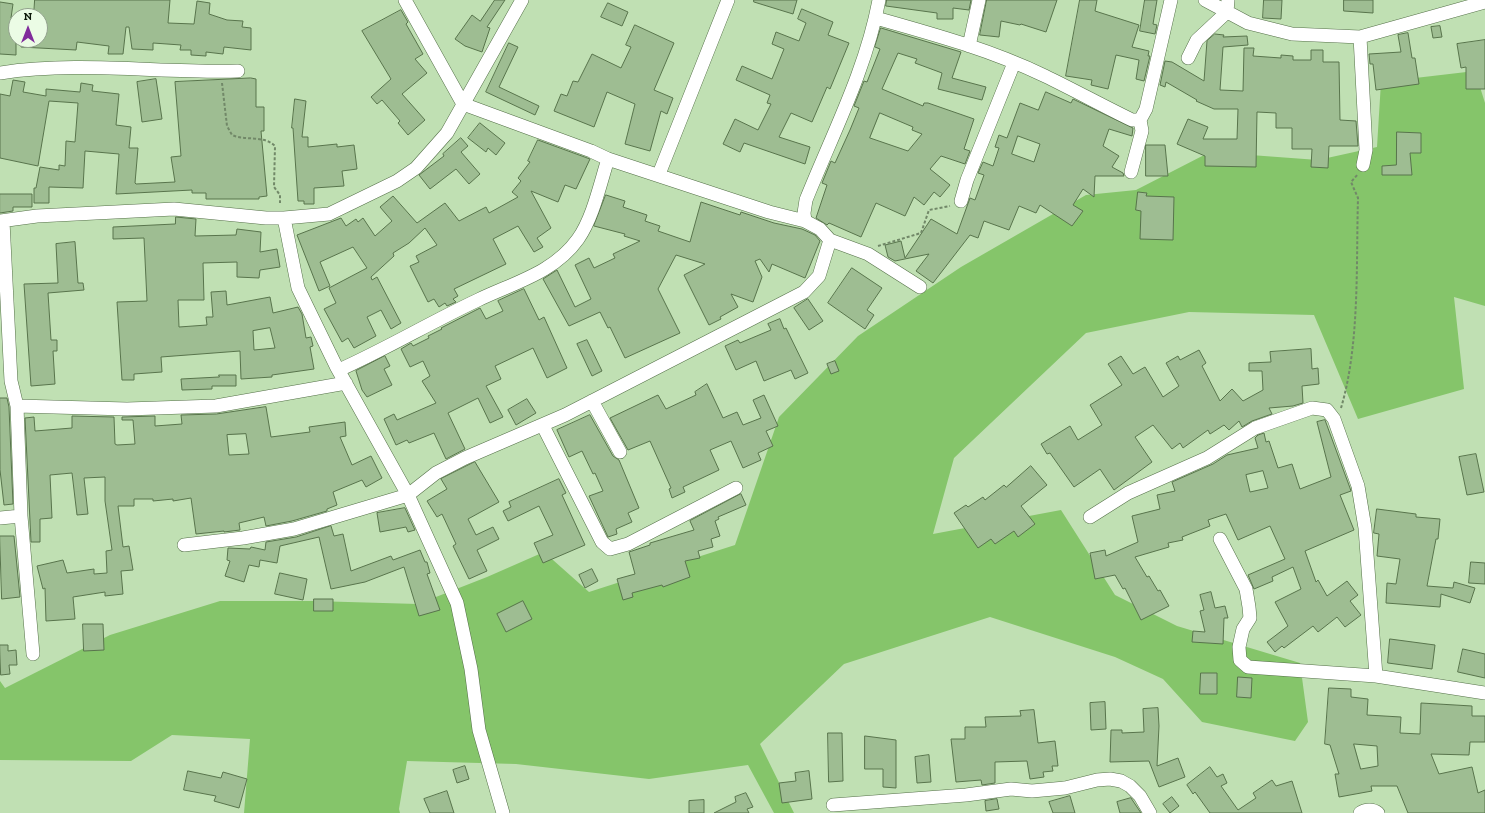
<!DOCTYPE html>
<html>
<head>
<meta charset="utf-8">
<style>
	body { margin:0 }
	#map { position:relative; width:1485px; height:813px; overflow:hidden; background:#c0e0b3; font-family:"Zilla Slab",serif }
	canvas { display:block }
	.north { position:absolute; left:8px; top:8px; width:40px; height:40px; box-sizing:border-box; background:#ebfce5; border:1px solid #92a18d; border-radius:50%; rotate:0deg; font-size:11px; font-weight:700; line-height:16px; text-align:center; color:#0c1808 }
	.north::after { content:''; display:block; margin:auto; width:14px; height:18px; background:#802c9b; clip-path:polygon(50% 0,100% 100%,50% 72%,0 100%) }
</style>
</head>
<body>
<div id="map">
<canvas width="1485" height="813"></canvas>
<div class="north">N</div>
</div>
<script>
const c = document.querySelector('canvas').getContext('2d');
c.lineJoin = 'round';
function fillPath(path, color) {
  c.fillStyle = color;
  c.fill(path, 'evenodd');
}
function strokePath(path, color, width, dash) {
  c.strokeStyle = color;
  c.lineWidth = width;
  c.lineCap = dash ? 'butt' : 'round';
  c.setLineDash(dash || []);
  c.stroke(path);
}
const green = new Path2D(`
	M1475,71L1485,103V306L1454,297L1464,389L1358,419L1314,315L1189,312L1086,333L954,458L933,534L1061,510L1115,595L1177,626L1300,663L1308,722L1295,741L1202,722L1163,679L1115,657L990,617L844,664L760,744L794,813H774L748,765L649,779L516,764L407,761L399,809L400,813H244L250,739L172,735L131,761L0,760V681L5,688L110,635L220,601H313L418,604L487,577L544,552L589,592L735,545L779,417L858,336L961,267L1086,195L1136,190L1210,152L1318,160L1377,147L1381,82Z`);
const building = new Path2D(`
	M35,0H170L168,23L194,24L197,1L210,3L209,14L227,20L243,21L242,27L251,28V50L224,47L223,54L206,52V56L191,55V50H180L181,45L153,43V50L132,49L129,27H126L123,54H108L109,46L77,42L76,50L21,47V40H40V16H34Z
	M495,0H505L487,27L490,28L482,52L465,46L455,39L472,15L480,21Z
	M754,0H797L793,14L754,2Z
	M887,0H971L969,10L953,8V19H937V13L886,6Z
	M987,0H1057L1046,32L1021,24L1020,25L1001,21L999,37L980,35Z
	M1080,0H1097L1095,11L1139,25L1132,47L1149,51L1148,56H1150L1144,81L1136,79L1139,60L1116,55L1108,89L1091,85L1092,80L1066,76Z
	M1145,0H1157L1153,24L1157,25L1155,34L1140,31Z
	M1264,0H1282L1281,19L1263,18Z
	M1344,0H1373V13L1344,11Z
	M0,2L13,4L11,18L16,19V55L0,54Z
	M608,3L628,12L622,26L601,17Z
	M802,9L833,22L828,35L849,43L830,89L827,87L812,122L791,113L779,137L810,147L805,164L744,143L740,152L723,144L735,119L758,130L771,104L767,103L770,95L736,80L742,66L772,79L784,49L772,44L776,32L799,41L806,23L798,19Z
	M401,10L408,22L406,24L423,54L415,59L427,73L402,94L425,120L408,135L398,123L400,121L382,100L377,104L371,97L391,79L362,31Z
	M635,25L674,43L654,90L673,98L667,114L661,111L650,151L625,144L635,104L607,92L594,127L554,111L561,94L567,96L573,81L578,82L592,54L621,68L631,47L626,45Z
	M1440,26L1442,37L1433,38L1431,27Z
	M881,28L961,52L952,78L986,87L982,100L938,89L942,73L915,63L917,59L898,53L882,89L923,106L924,103H928L974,119L964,149L970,151L965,164L941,156L930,169L950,185L940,197L934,192L924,205L914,197L905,216L876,203L861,237L829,223L827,225L816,218L827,185L822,183L831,161L835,163L850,130L859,108L854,106L864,81L867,82L880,49L875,47ZM880,113L913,127L912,130L922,134L908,151L870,138Z
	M1408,33L1412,58H1415L1419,84L1376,90L1373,64H1370L1369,54L1401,52L1398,35Z
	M1215,34L1224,35L1223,37L1247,36L1248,45L1223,47L1220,90L1243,91L1244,48H1254L1253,56L1281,58V55L1293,56V60H1311V50H1323V62H1339L1340,120L1356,121L1358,146H1329L1328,168L1311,167L1312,149H1292V128H1276V113L1257,112L1256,167L1205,166V156L1177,144L1188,119L1208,127L1203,139H1237L1238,109H1214L1196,101L1197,100L1166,82L1165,87L1160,85L1165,61L1172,62L1204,81L1207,41Z
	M1485,40V89H1466V67L1461,68L1457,44Z
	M509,43L518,47L499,87L539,106L535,115L486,92Z
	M251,78L256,79V107H264V131H261L267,196L259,197V199H206V193H192V190L116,194L119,154L85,151L83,188L49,187V203H34V188H36L40,167L59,170V165L65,166L66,141L75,142L78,103L49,101L38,166L0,158V94L10,96L13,80L25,82L23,92L46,96V89L80,92L81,83L93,85L92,91L119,94L116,125L131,127L129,148H138L135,183L136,184L175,182L171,157L181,156L175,82Z
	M156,79L162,119L142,122L137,82Z
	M1046,92L1071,103L1073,99L1133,128L1132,136L1109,129L1103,146L1119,156L1112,167L1123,173L1124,176H1095L1094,197L1083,189L1073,205L1083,211L1072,226L1040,205L1036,213L1019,206L1009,230L984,221L978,238L970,235L933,283L916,271L929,254L895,261L888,257L885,245L901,241L905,258L931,219L957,234L970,198L975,200L984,175L978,173L983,162L993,166L999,148L995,147L999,135L1007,138L1020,103L1038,110ZM1018,136L1040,144L1034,162L1012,154Z
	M295,99L306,101L302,137H308V147L337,144V147L354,145L357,169L342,171L344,186L314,188V204H304V201H298L293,128H292Z
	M480,123L505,143L496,155L488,148L486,152L468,138Z
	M1397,132L1421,133V153H1410L1412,175H1382V166L1396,165Z
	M461,138L468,146L461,152L480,174L469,184L456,169L430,189L419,175L444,156L443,154Z
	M538,140L590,159L576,189L565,185L558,202L531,191L551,228L537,238L543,247L534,252L518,226L493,239L506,264L454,289L458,296L453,299L456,302L447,306L445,303L439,307L434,299L428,302L410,266L419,262L416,256L437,245L425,228L409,243L393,253L394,256L371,277L372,280L377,277L401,323L391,329L381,310L367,317L376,336L354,348L348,338L342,342L324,309L336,303L329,288L367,268L353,247L320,262L330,286L319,291L297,235L341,218L346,226L356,219L358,222L363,218L375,236L392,221L380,207L393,196L417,223L445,203L459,221L486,207L489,213L518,197L512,192L521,181L518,178L530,162L528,161Z
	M1146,145H1165L1168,176H1146Z
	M1138,192L1147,193L1146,196L1174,197L1173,240L1140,239L1141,211L1136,210Z
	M0,194H32V207H13V211L0,213Z
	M606,195L625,201L623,207L647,215L645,221L660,226L658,231L690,242L701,202L740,215L741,212L774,223L802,229L815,235L820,241L805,278L772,264L769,272L760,259L755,261L762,277L753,302L731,294L738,307L720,317L721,319L709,325L684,275L705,264L676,255L658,289L680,333L625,358L610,327L608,328L600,312L569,326L543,279L557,270L575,307L591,299L575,265L589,258L594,268L615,258L613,254L640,241L624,236L625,234L594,226Z
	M176,217L196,219L195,236L236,235L237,229L261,232L260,252L277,249L280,267L260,270L259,278L237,277V262L203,263L204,300H178L179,327L207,325L206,317H213L211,292L226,291L227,305L270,297L273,313L298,307L302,314L306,338L311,337L313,346L310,347L314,369L272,375V377L241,379L240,351L161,357L162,372L134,374V380H122L117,302L147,301L144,238L113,239V227L175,224ZM270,328L275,348L254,350L253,331Z
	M75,242L78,283H83L84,290L48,293L51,340H57V351H53L55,384L31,386L24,284L58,283L56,244Z
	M852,268L882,288L867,310L874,315L865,329L828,303Z
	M524,289L539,320L544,317L567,368L547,378L533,348L495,366L501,379L486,386L503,417L490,423L478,398L448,413L465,449L446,459L434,433L409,443L407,440L396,445L384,419L394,414L397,420L436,403L422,381L430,376L423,361L410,367L401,349L411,343L413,346L429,338L428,336L442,329L441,328L480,308L486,319L503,311L498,301Z
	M808,299L823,321L809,330L794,308Z
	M780,319L784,329L786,328L808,373L795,379L791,370L764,381L756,361L736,370L725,346L738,340L740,343L771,330L768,324Z
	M587,340L602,371L592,376L577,344Z
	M1311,349L1312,369L1318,368L1319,384L1302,386L1303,403L1293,406L1269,408L1272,414L1252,421L1242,427L1239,421L1229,430L1224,425L1210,434L1208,430L1183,448L1180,443L1172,449L1153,425L1135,437L1152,462L1114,490L1100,469L1074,487L1050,453L1047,454L1041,444L1070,426L1078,440L1102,425L1090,405L1122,385L1108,364L1121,356L1133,374L1145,367L1163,397L1179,386L1166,363L1178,356L1180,360L1199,350L1206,363L1202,366L1220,401L1232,389L1243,401L1263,390L1262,371H1249V363L1271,362L1270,352Z
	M385,356L390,366L384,369L392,385L367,397L362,390L356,371Z
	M835,361L839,371L831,374L827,364Z
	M219,375H236V386H212V389L182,390L181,379L219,377Z
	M707,384L723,418L737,412L743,425L761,418L753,400L764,395L778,426L766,431L773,446L758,453L761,460L743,468L731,441L710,450L719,470L683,487L685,492L672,498L669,489L671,488L650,441L628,450L610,418L658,395L666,409L696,395L695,392Z
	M0,398H7L9,407L13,504L4,505L0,470Z
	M527,399L536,413L516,425L508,410Z
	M266,407L271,437L310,432L309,427L345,422L346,436L340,437L352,465L371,456L382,478L366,487L362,480L333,492L337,505L327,509V511L292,521L266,526L264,517L239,523L240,530L224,532V531L196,534L191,498L173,501V499L153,501V499H134V506H118L123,547L129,546L133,570L121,571L123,594L105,596V592L73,597L75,619L46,621L45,588L43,589L37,566L63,560L67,573L94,569V574L107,573L106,551L112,550L105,501V477L84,478L88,514L77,515L72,473L50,475L52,518L40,519V542H31L25,418L34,417L35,431L72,428V416L114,417L115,444L117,445L135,444L133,420H122V417L155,416V426L182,424L181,415L216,414ZM246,434L249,454L229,455L227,435Z
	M590,415L613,456L619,460L639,508L628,513L632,522L616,529L617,534L608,537L589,496L603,491L595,473L593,474L582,451L569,457L557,430Z
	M1325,420L1350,488L1351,491L1340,495L1354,530L1305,551L1316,582L1318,580L1327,596L1347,581L1358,595L1350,601L1361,615L1345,627L1337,617L1318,632L1313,626L1284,648L1282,646L1275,652L1267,642L1288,626L1275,602L1301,589L1293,567L1272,577L1273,581L1254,589L1248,575L1285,559L1270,526L1238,540L1226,514L1208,520L1210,526L1182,537L1183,540L1168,543L1169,547L1135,557L1147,577L1149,576L1158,591L1160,590L1169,606L1141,620L1125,588L1123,589L1115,575L1095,579L1090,553L1105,550L1106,556L1138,542L1132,516L1160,509L1157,495L1175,491L1172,482L1213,464L1227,455L1258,448L1255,438L1258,435L1264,433L1266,442L1269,441L1278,468L1292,464L1300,489L1331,477L1317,422ZM1263,471L1268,488L1250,492L1246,475Z
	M1476,454L1484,492L1467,495L1459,457Z
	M475,462L499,502L468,519L476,535L493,527L499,539L477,550L487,571L469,579L453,546L456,544L442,514L437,517L427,501L447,489L441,479Z
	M1031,466L1047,485L1021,506L1035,524L1018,537L1014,531L995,544L991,539L978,548L954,513L966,505L968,507L983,497L985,500L1004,485L1006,487Z
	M559,479L566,493L562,495L585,545L543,563L534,543L553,535L539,506L508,521L503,511L511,507L509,502Z
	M741,494L746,505L718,517L719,519L715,521L720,536L711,539L713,547L698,551L700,558L685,561L690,577L663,587L662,585L632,593L633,597L623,600L617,579L635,574L629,552L650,545V543L694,530L690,521Z
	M405,508L415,530L408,532L406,527L380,532L377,513Z
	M1377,509L1416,514V517L1440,519L1438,539H1436L1427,586L1453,588L1454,582L1475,588L1470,603L1441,594L1440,607L1386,603L1387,583L1396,584L1400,559L1377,556L1379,534L1374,533Z
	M331,526L334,536L343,534L351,571L391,556L393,560L420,550L425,562H427L430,573L427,574L440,610L419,616L404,567L365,582L331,589L319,537L280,546L277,563L260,560L259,567L249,565L244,582L225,576L230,561L227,560L228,548L250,549L251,547L265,550L266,542L296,537Z
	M0,536H14L20,597L2,599Z
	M1471,562L1485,563V584L1469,583Z
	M592,569L598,581L585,588L579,575Z
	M280,573L307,579L303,600L275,594Z
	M1211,592L1215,608L1225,606L1228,618H1224L1223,644L1192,642L1193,631L1205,632L1200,611L1204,610L1200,595Z
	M314,599H333V611H314Z
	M523,601L532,619L506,632L497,614Z
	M83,624H103L104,650L84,651Z
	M1390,639L1435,645L1432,669L1388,663Z
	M0,645H8V651L16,650L17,665H9L10,674L1,675Z
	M1463,649L1485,654V678L1458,672Z
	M1201,673H1217V694H1200Z
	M1238,677L1252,678L1251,698L1237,697Z
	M1329,688L1351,689V697L1368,699L1367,715L1401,717L1400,733L1420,734L1421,703L1472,706V716H1485V742H1470L1469,755L1431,754L1439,774L1472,767L1478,793L1485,790V813H1408L1397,786H1371L1372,791L1339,797L1335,774H1339L1330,745L1325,744ZM1354,744L1377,746L1378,766L1361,769Z
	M1105,702L1106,729L1091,730L1090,703Z
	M1158,708L1159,726L1157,766L1178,758L1185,777L1159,787L1149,761L1110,762L1111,730H1122V733L1144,732L1143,709Z
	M1034,710L1038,743L1055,741L1058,766H1052L1053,771L1043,772L1044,777L1030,779L1027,761L995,762V783L982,785L981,780L956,782L951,739H965V727H986L985,717L1021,716L1020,711Z
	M828,733H842L843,781L829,782Z
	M865,736L896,740V788L883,787V769H865Z
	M929,755L931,782L917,783L915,757Z
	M465,766L469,779L457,783L453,770Z
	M1210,767L1217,777L1223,774L1227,783L1221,786L1238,810L1256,798L1253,793L1272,780L1276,786L1292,781L1302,813H1210L1195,792L1193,794L1187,785Z
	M188,771L221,778L223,772L247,779L239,808L214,801L216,796L184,790Z
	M809,771L812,799L782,803L779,783L796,781L795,773Z
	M447,791L454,813H430L424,799Z
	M746,793L753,807L747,809L749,813H714L736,802L735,797Z
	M1070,796L1075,813H1053L1049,802Z
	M1172,797L1179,806L1170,813L1163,804Z
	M1131,798L1141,813H1120L1117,802Z
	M997,799L999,809L986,811L985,801Z
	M704,800V813H689V801Z`);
const path = new Path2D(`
	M222,83L227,126L232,135C246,141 264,135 275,146L274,187L280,195V203
	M878,246L921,233L929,210L950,206
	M1341,408C1360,344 1356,264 1358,198L1351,182L1358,174`);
const minor = new Path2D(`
	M405,0L463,104L591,151L608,159L769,212L805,221
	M1205,0L1248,23L1292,34L1360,37L1485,2
	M876,18C933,34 991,50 1045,76C1074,90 1103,106 1132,120H1140L1146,109L1171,0
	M1360,37L1366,150L1363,165
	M969,46L979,0
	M1188,58L1197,40L1227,12L1228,0
	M0,73C79,61 158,73 238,71
	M1131,172L1142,131L1140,120
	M659,174L728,0
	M961,201L967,180L1014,63
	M284,218L298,288L336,366L408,495L457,603L471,669L479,730L503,813
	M0,221L37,216L174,209L266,218H284L329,214L397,181L416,168L447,133L522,0
	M3,221L11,381L17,406L21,516L33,654
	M830,240L868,254L920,287
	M339,370C386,349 431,322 478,300C513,283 554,273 578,239C593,218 600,184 608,159
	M592,401L620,452
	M17,406L127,409L216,406L346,383
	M543,426L602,542L610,549L628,544L736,488
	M1090,517L1128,493L1207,458L1255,428L1312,408L1327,410L1334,419L1358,486L1365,528L1376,676
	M0,518L21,516
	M1220,539L1246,589L1249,607L1250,618L1243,629L1239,647L1240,660L1248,667L1376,676L1485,693
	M184,545L243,538L294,529L408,495L436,473L465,458L565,415L804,292L819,276L830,240L820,229L805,221L804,213L806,200C832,135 866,70 879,0
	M833,805L966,795L1011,789L1032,791L1065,788L1097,780L1110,779L1121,781L1130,786L1140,796L1150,813
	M1360,813C1366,809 1373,809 1378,813`);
fillPath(green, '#85c56a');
fillPath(building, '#9ebd92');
strokePath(building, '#58744c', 1);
strokePath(minor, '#547048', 14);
strokePath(path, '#718868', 2, [3, 2]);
strokePath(minor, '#fff', 13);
</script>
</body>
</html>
